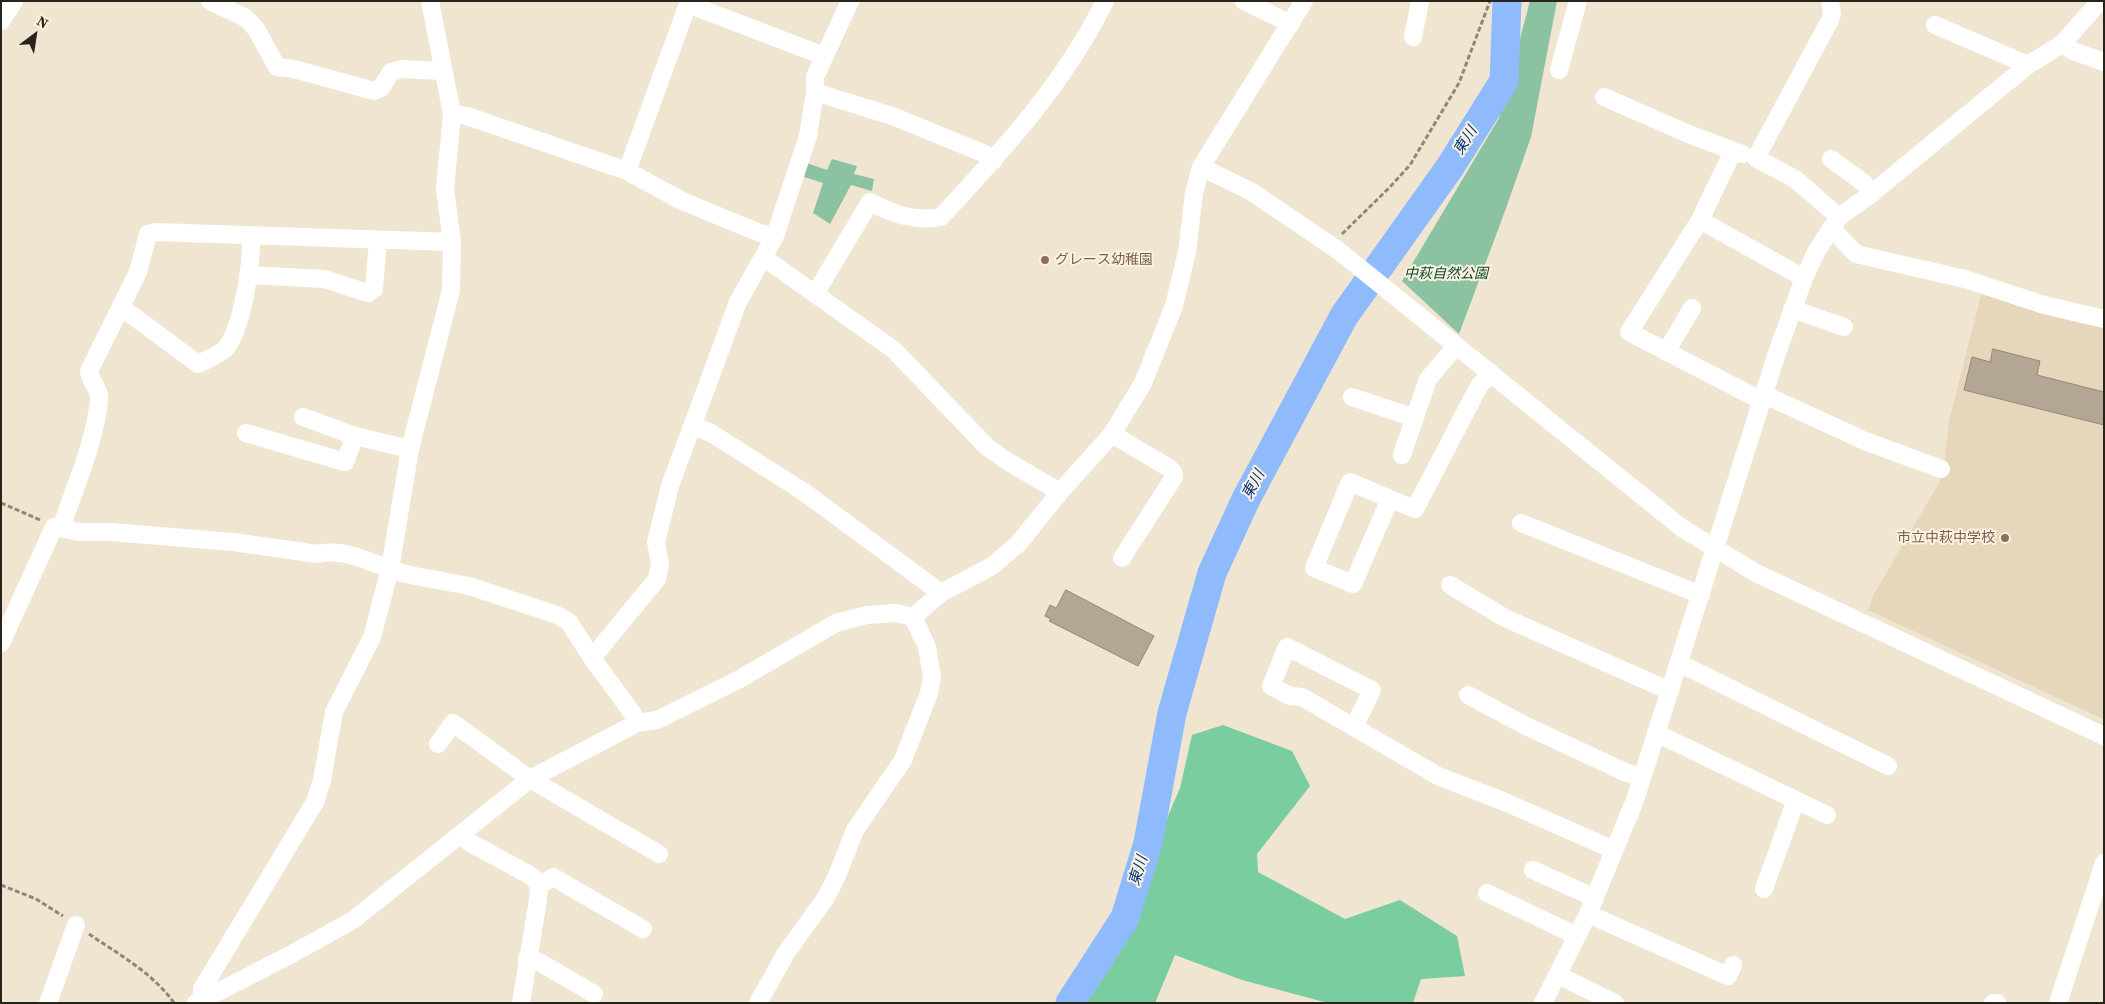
<!DOCTYPE html>
<html>
<head>
<meta charset="utf-8">
<style>
	body { margin:0 }
	#map { position:relative; width:2105px; height:1004px; overflow:hidden; background:#f0e5d1; font-family:"Source Serif 4",serif }
	canvas { display:block }
	.frame { position:absolute; inset:0; border:2px solid #28241c; pointer-events:none }
	.north { position:absolute; left:10px; top:10px; width:50px; height:50px; -webkit-text-stroke:4px #fdf2de; paint-order:stroke; rotate:31deg; font-size:14px; font-weight:700; line-height:20px; text-align:center; color:#28241c }
	.north::after { content:''; display:block; margin:auto; width:18px; height:22px; background:#28241c; clip-path:polygon(50% 0,100% 100%,50% 72%,0 100%) }
</style>
</head>
<body>
<div id="map">
<canvas width="2105" height="1004"></canvas>
<div class="frame"></div>
<div class="north">N</div>
</div>
<script>
const c = document.querySelector('canvas').getContext('2d');
c.lineJoin = 'round';
function fillPath(path, color) {
  c.fillStyle = color;
  c.fill(path, 'evenodd');
}
function strokePath(path, color, width, dash) {
  c.strokeStyle = color;
  c.lineWidth = width;
  c.lineCap = dash ? 'butt' : 'round';
  c.setLineDash(dash || []);
  c.stroke(path);
}
function drawText(font, color, halo, rows, align = 'center') {
  c.font = font + ' "Source Serif 4","Noto Sans JP",serif';
  c.lineWidth = 4;
  c.setLineDash([]);
  c.textBaseline = 'middle';
  c.strokeStyle = halo;
  c.fillStyle = color;
  for (const [text, x, y, turn = 0] of rows) {
    c.save();
    c.translate(x, y);
    c.rotate((+turn || 0) * Math.PI / 180);
    c.textAlign = isNaN(turn) ? turn : align;
    if (halo) c.strokeText(text, 0, 0);
    c.fillText(text, 0, 0);
    c.restore();
  }
}
const built = new Path2D(`
	M1982,291L2104,321L2103,719L1868,610L1874,594L1939,483L1944,466L1949,421Z`);
const green = new Path2D(`
	M1530,1H1557L1531,137L1505,211L1459,334L1402,281L1499,118Z
	M832,159L857,166L854,174L874,179L872,191L851,185L830,224L813,213L823,183L801,176L804,162L827,170Z`);
const forest = new Path2D(`
	M1223,725L1292,751L1310,786L1257,854L1258,872L1345,919L1400,900L1457,936L1465,976L1421,979L1413,1003H1328L1242,980L1175,955L1155,1003H1082L1103,967L1180,788L1192,735Z`);
const river = new Path2D(`
	M1070,1003L1125,918L1148,843L1172,713L1212,573L1246,499L1344,316L1450,167L1504,81L1507,1`);
const building = new Path2D(`
	M1993,349L2040,361L2037,375L2104,392V425L1964,390L1972,357L1990,362Z
	M1066,590L1154,636L1138,666L1049,621L1051,619L1045,616L1050,605L1056,608Z`);
const path = new Path2D(`
	M1342,234L1390,187L1410,165L1459,83L1490,1
	M1,503L40,520
	M1,885L36,899L63,916
	M89,934C118,954 153,973 174,1003`);
const minor = new Path2D(`
	M210,1L246,18L256,29L277,67L294,69L374,91L381,88L391,72L402,69L443,71
	M430,1L452,114L445,189L452,242L451,290L410,449L390,569L405,574L469,586L557,615L569,622L592,658L633,714L637,723
	M1244,1L1291,24
	M1830,1L1832,14L1830,20L1756,158L1795,179L1839,217
	M1,21L14,1
	M1935,25L2028,65
	M1413,37L1420,1
	M2062,44L2073,51L2104,62
	M1559,70L1578,1
	M815,92L895,117L985,154L993,161
	M1604,97L1691,135L1742,154
	M452,114L467,116L627,171L682,201L760,233L775,236
	M1733,151L1700,220L1629,332L1762,401
	M1831,159L1864,183L1871,194
	M1201,167L1252,192L1339,251L1682,528L1756,573L2104,736
	M627,171L688,4L824,56
	M1700,220L1804,278
	M1831,228L1856,254L1965,279L2044,305L2104,319
	M763,257L894,350L987,447L1007,461L1060,492
	M249,275L324,279L368,293L374,289L378,240
	M815,294L870,202C893,214 915,222 941,217C1004,149 1064,84 1105,1
	M121,307L198,364C206,360 219,355 225,349C243,329 252,261 251,235
	M1792,309L1844,327
	M1666,352L1692,308
	M1765,395L1865,441L1941,469
	M1352,397L1415,418
	M303,417L355,436L410,449
	M693,426L711,433L804,492L941,593
	M246,433L345,462L355,436
	M1112,434L1169,468L1173,472L1174,477L1122,558
	M1402,455L1428,379L1456,346
	M1390,499L1350,482L1314,568L1353,584L1390,499L1415,509L1479,386L1491,373
	M1521,523L1701,595
	M1450,585L1505,618L1670,691
	M1,643L54,527L61,528
	M592,658L657,579L660,564L656,542L670,486L738,302L775,236L808,136L815,92V77L850,1
	M1678,665L1689,668L1888,766
	M1468,695L1526,726L1627,773L1642,777
	M1354,727L1372,690L1287,647L1271,686L1290,696L1302,697L1438,776L1505,802L1614,850
	M1656,733L1827,815
	M438,744L453,723L530,779L659,854
	M462,834L469,842L533,877L539,886L538,900L521,1003
	M1533,870L1595,898
	M539,886L553,877L643,929
	M1764,889L1796,800
	M1487,893L1577,936
	M1588,914L1728,976L1733,965
	M527,958L541,963L594,994
	M1558,975L1615,1003
	M202,1000V989L315,802L322,780L334,712L372,637L390,569C367,561 343,548 318,554L233,542L111,532H79L61,528C74,489 96,440 99,399C100,390 90,381 89,371L138,272L148,234L156,232L452,242
	M48,1003L76,925
	M196,1003L292,954L353,920L530,779L637,723L657,720L738,680L836,623L867,615L896,613L913,617L941,593L992,566L1018,544L1060,492L1112,434L1143,383L1174,306L1187,252L1194,193L1201,167L1304,1
	M758,1003L786,953L825,899L836,878L855,830L903,760L929,693L932,677L927,647L913,617
	M1543,1003L1588,914L1635,800L1776,356L1804,278L1816,252L1839,217L1871,194L2028,65L2062,44L2100,1
	M1993,1003H1997
	M2058,1003L2104,863`);
const markers = [
	[1045,260,5,"#8d6e63"],
	[2005,538,5,"#8d6e63"]
];
const educationNames = [
	["グレース幼稚園",1055,260],
	["市立中萩中学校",1995,538,"right"]
];
const parkNames = [
	["中萩自然公園",1446,274]
];
const waterNames = [
	["東川",1466,141,-58],
	["東川",1254,485,-62],
	["東川",1139,871,-73]
];
fillPath(built, '#e6d7bc');
fillPath(green, '#8bc2a1');
fillPath(forest, '#7acd9e');
strokePath(river, '#8fbbfd', 29);
fillPath(building, '#b3a694');
strokePath(building, '#958877', 1);
strokePath(path, '#8f8879', 3, [5, 2.5]);
strokePath(minor, '#fff', 18);
for (const [x, y, r, color] of markers) {
  const dot = new Path2D();
  dot.arc(x, y, r, 0, 2 * Math.PI);
  c.fillStyle = color;
  c.fill(dot);
  strokePath(dot, '#fdf2de', 2);
}
drawText('14px', '#785e54', '#fdf2de', educationNames, 'left');
drawText('italic 14px', '#04492c', '#fdf2de', parkNames);
drawText('italic 15px', '#00337e', '#fdf2de', waterNames);
</script>
</body>
</html>
